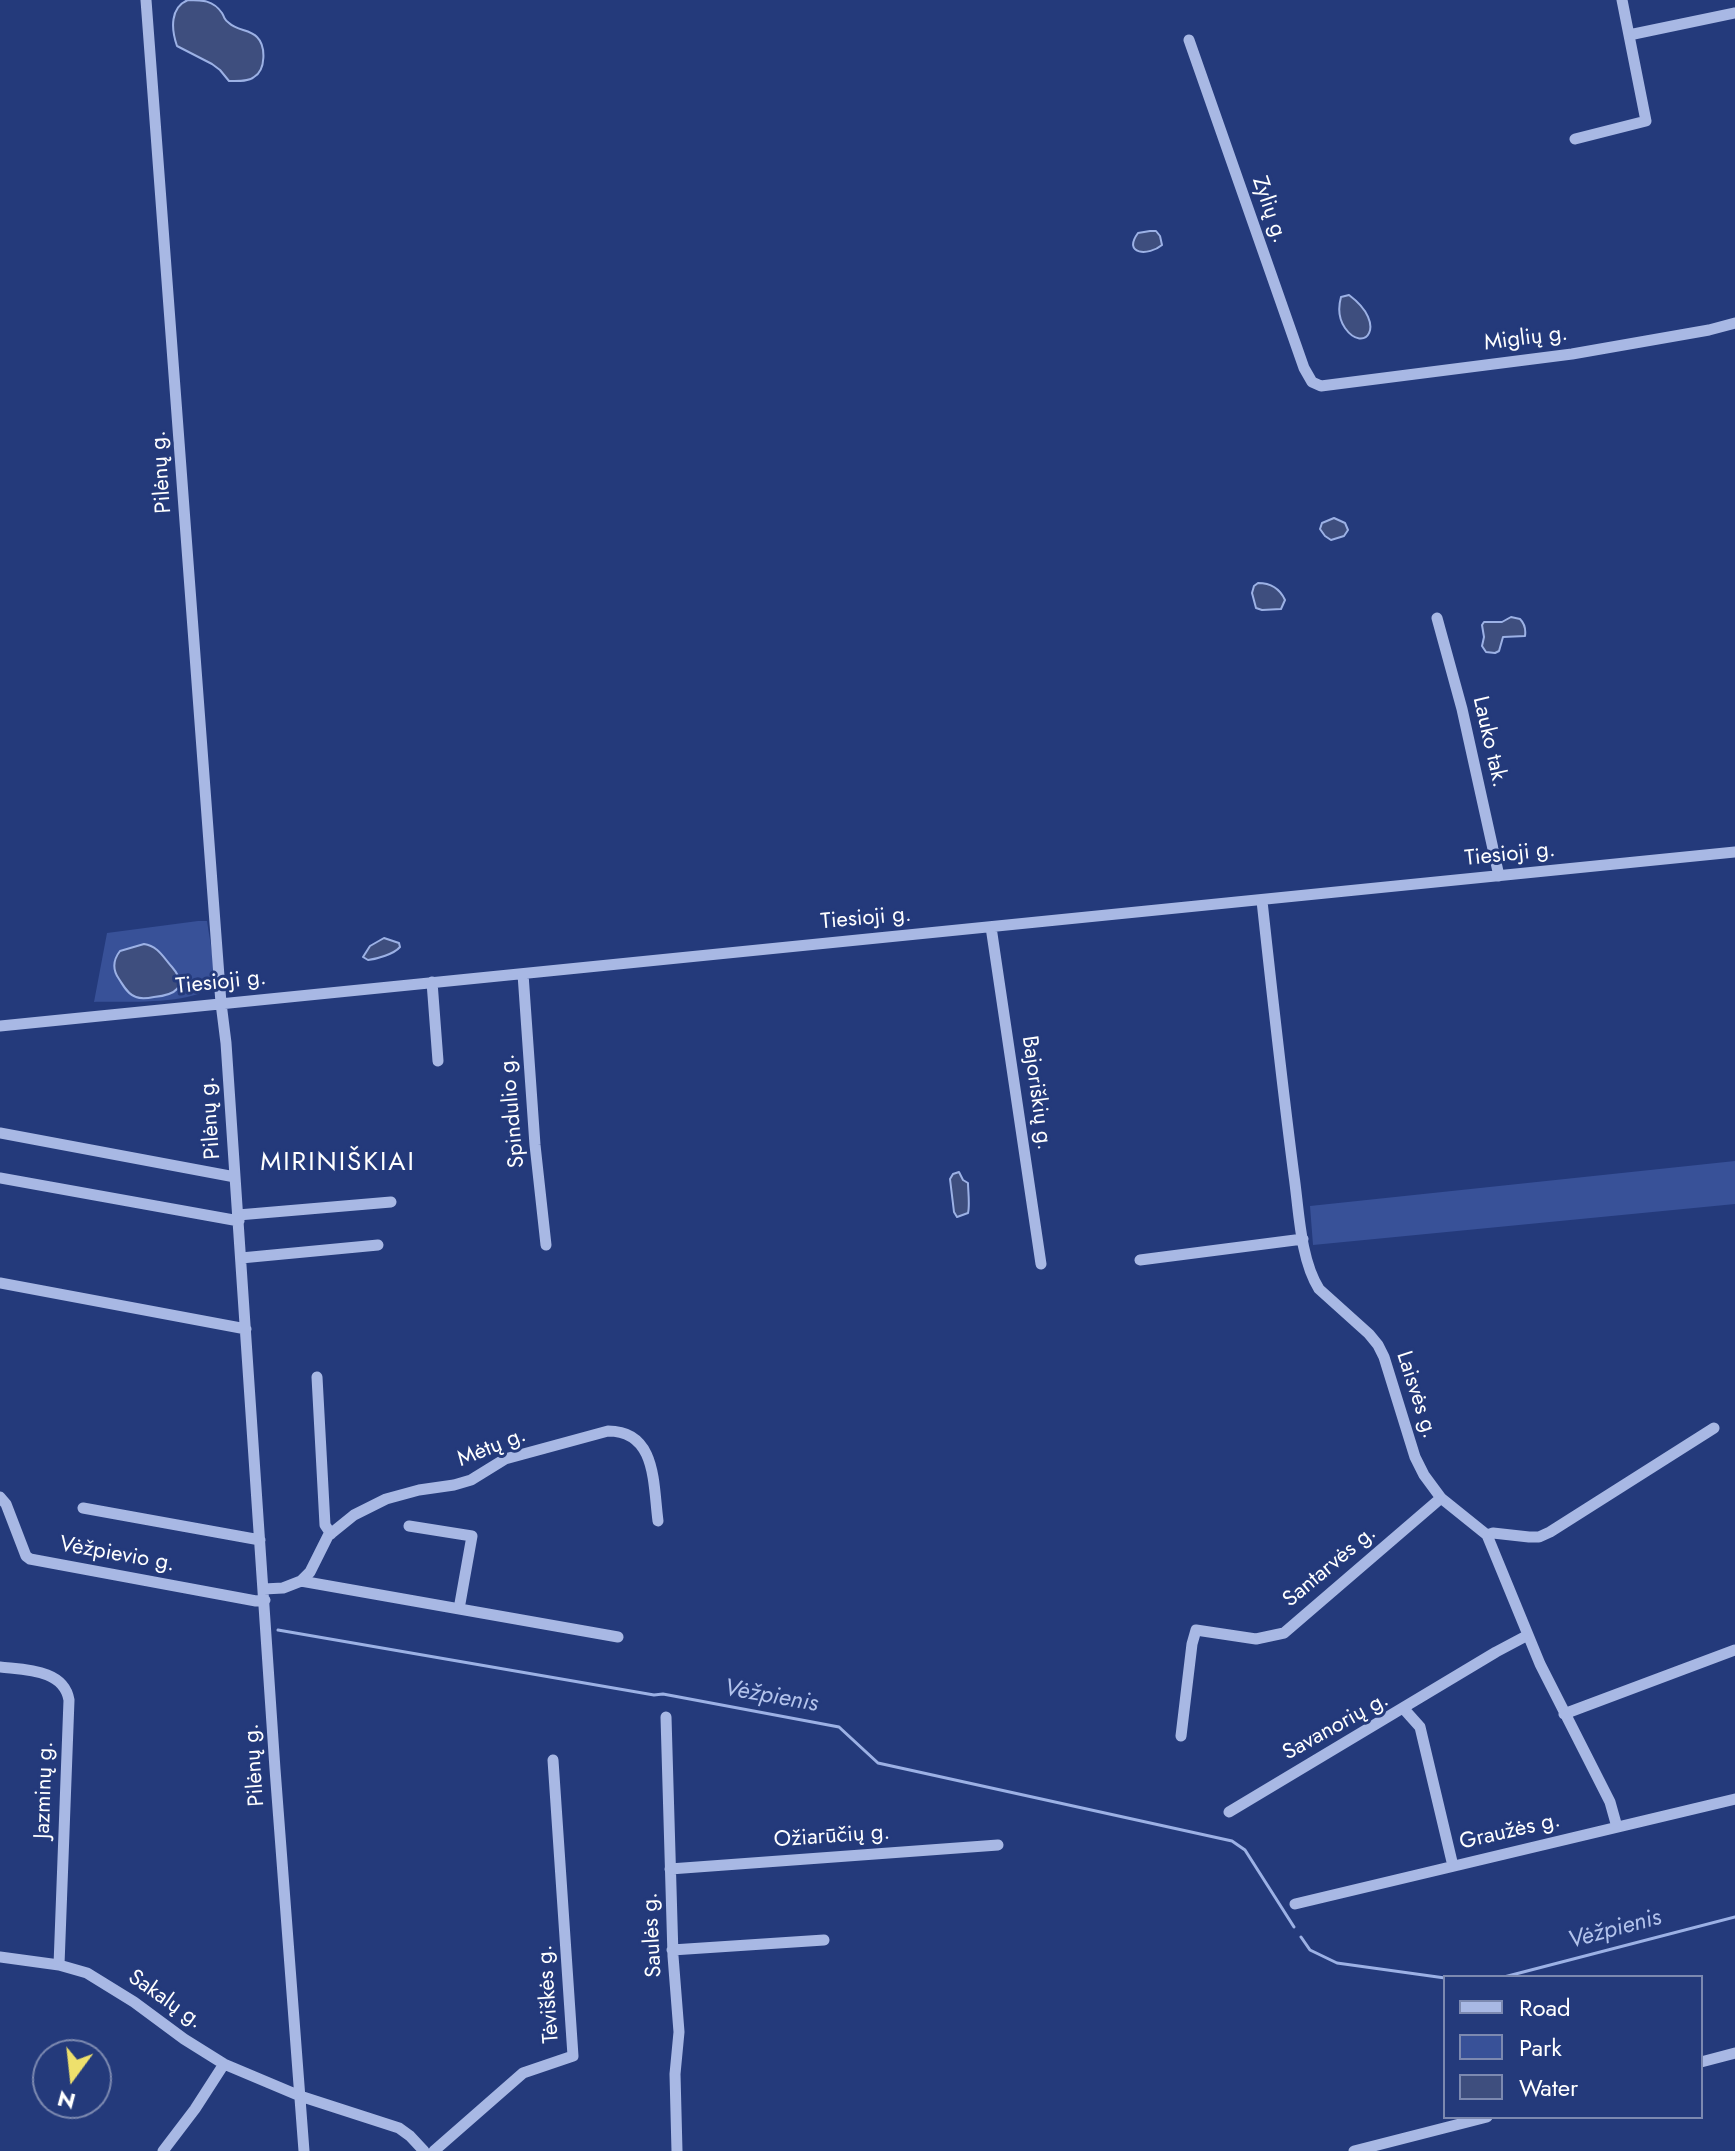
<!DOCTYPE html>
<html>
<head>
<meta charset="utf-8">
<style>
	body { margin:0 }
	#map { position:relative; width:1735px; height:2151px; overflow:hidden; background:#243a7b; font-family:Jost,sans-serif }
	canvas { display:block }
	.legend { position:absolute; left:1443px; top:1975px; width:260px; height:144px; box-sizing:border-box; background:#243a7b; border:2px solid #7c89b0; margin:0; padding:10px 14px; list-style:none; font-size:24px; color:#fff }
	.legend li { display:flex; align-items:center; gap:16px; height:40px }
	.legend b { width:40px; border:2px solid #7c89b0 }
	.north { position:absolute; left:32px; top:2039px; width:80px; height:80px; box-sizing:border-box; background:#243a7b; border:2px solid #7c89b0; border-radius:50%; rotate:195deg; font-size:22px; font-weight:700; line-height:32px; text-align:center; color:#fff }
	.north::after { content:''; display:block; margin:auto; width:28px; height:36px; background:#eee06c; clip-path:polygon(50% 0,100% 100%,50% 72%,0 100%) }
</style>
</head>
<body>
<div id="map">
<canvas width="1735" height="2151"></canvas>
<ul class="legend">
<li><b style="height:10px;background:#a8b8e4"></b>Road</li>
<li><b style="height:22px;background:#385198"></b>Park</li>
<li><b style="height:22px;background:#3e4e7e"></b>Water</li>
</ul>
<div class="north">N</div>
</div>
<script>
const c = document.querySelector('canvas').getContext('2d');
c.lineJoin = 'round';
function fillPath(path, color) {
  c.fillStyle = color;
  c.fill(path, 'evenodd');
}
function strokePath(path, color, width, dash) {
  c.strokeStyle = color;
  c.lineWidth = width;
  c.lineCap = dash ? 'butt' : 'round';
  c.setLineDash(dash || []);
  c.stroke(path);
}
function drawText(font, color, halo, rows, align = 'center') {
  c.font = font + ' Jost,sans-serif';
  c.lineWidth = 6;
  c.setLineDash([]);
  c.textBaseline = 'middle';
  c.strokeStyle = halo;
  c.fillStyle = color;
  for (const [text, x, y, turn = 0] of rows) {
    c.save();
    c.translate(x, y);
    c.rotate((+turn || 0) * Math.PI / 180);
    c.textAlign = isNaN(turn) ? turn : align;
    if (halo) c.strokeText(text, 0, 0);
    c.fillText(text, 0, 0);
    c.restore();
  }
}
const green = new Path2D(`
	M198,921H207C209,936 217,971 211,984C201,1006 117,1001 94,1002L107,933ZM156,948C162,956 173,965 178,974C190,999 150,998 136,997Z
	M1735,1161V1204L1313,1245L1310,1206Z`);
const water = new Path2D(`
	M188,0C202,0 213,0 222,13C226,20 223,18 229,23C237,31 250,29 257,37C266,46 266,70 254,77C248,82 237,81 229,81L220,70L212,64L177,46C171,29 170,7 188,0Z
	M1150,231H1156L1160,236L1162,245C1149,256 1122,255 1138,233Z
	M1349,295C1389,325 1364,355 1345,328C1338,318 1338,308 1341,297Z
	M1334,518L1345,523L1348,530L1344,536L1331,540L1325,536L1320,529L1322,523Z
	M1258,583C1271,583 1280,589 1285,600L1281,609L1262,610L1256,608L1252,593L1254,586Z
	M1511,617L1520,619C1524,623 1526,629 1525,636L1503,637L1499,651L1495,653L1486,652L1482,646L1484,637L1482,625L1484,622H1502Z
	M384,938L399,943L400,947C394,954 377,959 368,960L363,957L370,946Z
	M144,944C158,946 163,957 172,967C189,987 175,995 154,997C149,998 141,999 136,997C128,995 123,985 119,979C112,969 113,960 120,951Z
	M959,1172L963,1180L968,1183C968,1191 970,1205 968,1213L957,1217L954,1212L950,1179L953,1174Z`);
const stream = new Path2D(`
	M278,1630L654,1695L663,1694L839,1727L878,1763L1232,1841L1245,1850L1294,1927
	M1301,1937L1310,1950L1337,1963L1445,1978
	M1504,1977L1735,1917`);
const minor = new Path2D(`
	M146,0L221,1003L226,1043L275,1769L304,2151
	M1629,35L1735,13
	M1189,40L1304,368L1312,382L1321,386L1572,354L1709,330L1735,323
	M1575,139L1646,121L1622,0
	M1437,618L1462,709L1499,876
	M1262,901C1272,993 1282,1084 1294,1176C1299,1210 1300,1259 1319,1289L1369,1334L1378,1345L1384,1357L1415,1457L1424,1475L1441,1498L1487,1535L1540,1664L1610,1802L1617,1827
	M991,927L1041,1264
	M523,974L535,1145L546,1245
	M432,982L438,1061
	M0,1026L1735,852
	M0,1133L235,1177
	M0,1178L239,1221
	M238,1215L391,1202
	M241,1258L378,1245
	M1140,1260L1303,1239
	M0,1283L246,1329
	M317,1377L325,1525L331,1534
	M0,1497L6,1504L26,1556L30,1559L256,1601L265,1600
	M83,1508L260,1540
	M409,1526L472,1536L459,1609
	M1487,1535L1493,1533L1529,1537H1539L1550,1532L1714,1428
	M301,1581L618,1637
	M264,1589L283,1588L301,1581L310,1572L328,1536L354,1515L386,1499L419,1490L454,1485L471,1480L505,1459L608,1431C657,1431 653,1484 658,1521
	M0,1667C25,1670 64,1669 69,1700L59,1965
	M1403,1708L1420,1727L1453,1866
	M1564,1714L1735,1650
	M666,1717L673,1956L679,2032L675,2074L677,2151
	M1181,1736L1192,1644L1196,1630L1256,1639L1284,1633L1441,1498
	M1229,1812L1496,1652L1528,1635
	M670,1869L998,1845
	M1295,1904L1735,1799
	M672,1950L824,1940
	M0,1957L59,1965L87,1973L134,2002L184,2039L224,2064L300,2096L399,2128L410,2136L424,2151
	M1701,2062L1735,2053
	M163,2151L195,2109L224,2064
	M434,2151L523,2073L573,2056L553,1760
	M1354,2151L1487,2117`);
const streetNames = [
	["Zylių g.",1269,210,71],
	["Miglių g.",1526,339,-7],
	["Pilėnų g.",162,472,-94],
	["Lauko tak.",1489,742,77],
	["Tiesioji g.",1510,855,-6],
	["Tiesioji g.",866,919,-5],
	["Tiesioji g.",221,983,-6],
	["Bajoriškių g.",1036,1093,82],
	["Spindulio g.",513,1111,-95],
	["Pilėnų g.",211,1118,-94],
	["Laisvės g.",1416,1395,72],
	["Mėtų g.",492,1448,-22],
	["Vėžpievio g.",117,1555,10],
	["Santarvės g.",1330,1567,-40],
	["Savanorių g.",1336,1727,-29],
	["Pilėnų g.",255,1765,-94],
	["Jazminų g.",45,1790,-88],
	["Graužės g.",1510,1832,-13],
	["Ožiarūčių g.",832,1837,-4],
	["Saulės g.",653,1935,-93],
	["Tėviškės g.",549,1994,-94],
	["Sakalų g.",165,2000,35]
];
const waterNames = [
	["Vėžpienis",771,1697,10],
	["Vėžpienis",1615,1930,-15]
];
const quarterNames = [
	["MIRINIŠKIAI",338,1164]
];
fillPath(green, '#385198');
fillPath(water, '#3e4e7e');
strokePath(water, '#9cb1e5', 2);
strokePath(stream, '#9cb1e5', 3);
strokePath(minor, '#a8b8e4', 11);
drawText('22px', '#fff', '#243a7b', streetNames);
drawText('italic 24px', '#b3c3ec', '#243a7b', waterNames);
c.letterSpacing = '2px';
drawText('26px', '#fff', '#243a7b', quarterNames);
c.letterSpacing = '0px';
</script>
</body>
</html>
